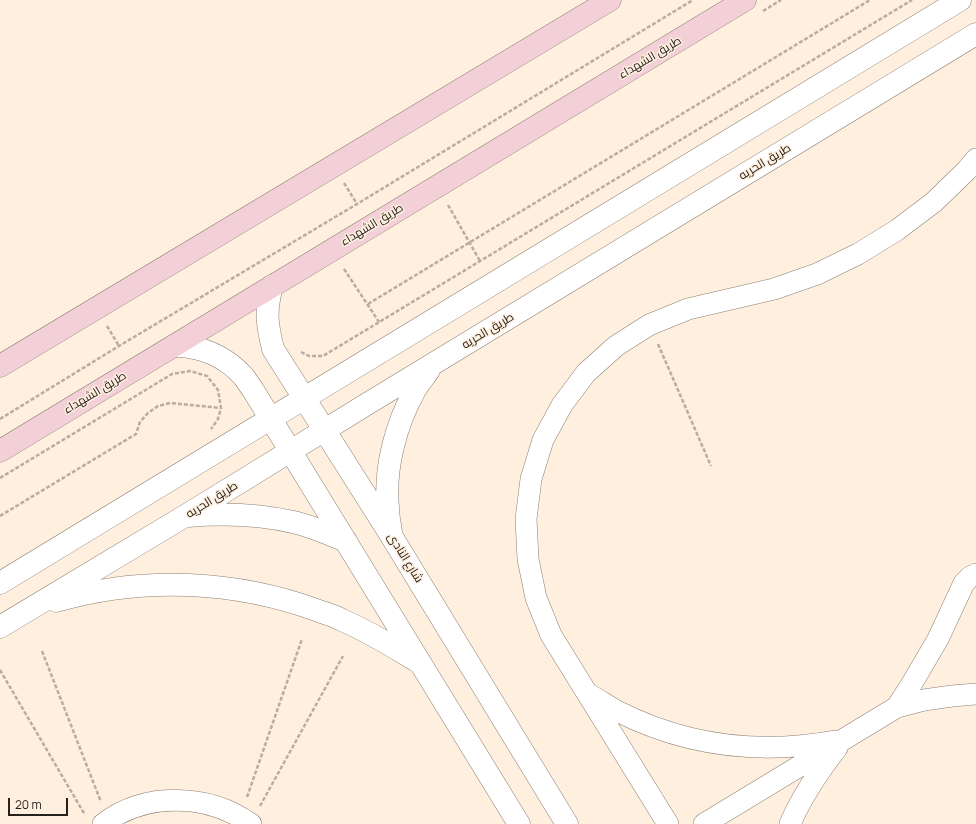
<!DOCTYPE html>
<html>
<head>
<meta charset="utf-8">
<style>
	body { margin:0 }
	#map { position:relative; width:976px; height:824px; overflow:hidden; background:#feefdf; font-family:Manrope,sans-serif }
	canvas { display:block }
	.scale { position:absolute; left:8px; top:798px; width:60px; height:18px; box-sizing:border-box; border:2px solid #27211b; border-top:0; padding-left:5px; font-size:12px; line-height:14px; white-space:nowrap; color:#27211b; -webkit-text-stroke:3px #feefdf; paint-order:stroke }
</style>
</head>
<body>
<div id="map">
<canvas width="976" height="824"></canvas>
<div class="scale">20 m</div>
</div>
<script>
const c = document.querySelector('canvas').getContext('2d');
c.lineJoin = 'round';
function strokePath(path, color, width, dash) {
  c.strokeStyle = color;
  c.lineWidth = width;
  c.lineCap = dash ? 'butt' : 'round';
  c.setLineDash(dash || []);
  c.stroke(path);
}
function drawText(font, color, halo, rows, align = 'center') {
  c.font = font + ' Manrope,Cairo,sans-serif';
  c.lineWidth = 3;
  c.setLineDash([]);
  c.textBaseline = 'middle';
  c.strokeStyle = halo;
  c.fillStyle = color;
  for (const [text, x, y, turn = 0] of rows) {
    c.save();
    c.translate(x, y);
    c.rotate((+turn || 0) * Math.PI / 180);
    c.textAlign = isNaN(turn) ? turn : align;
    if (halo) c.strokeText(text, 0, 0);
    c.fillText(text, 0, 0);
    c.restore();
  }
}
const path = new Path2D(`
	M763,11L781,0
	M344,183L357,204
	M448,205L480,261
	M344,269L379,322
	M368,304L870,0
	M107,326L119,346
	M658,344L711,466
	M301,352L309,356H323L912,0
	M0,419L119,346L357,204L693,0
	M0,478L172,374L190,371L207,376L218,390L221,408L218,419L211,429
	M0,516L136,434L140,422L148,413L158,406L170,403L221,408
	M42,651L101,802
	M0,670L85,815
	M247,797L302,639
	M260,806L343,656`);
const minor = new Path2D(`
	M590,695C599,700 608,706 617,711C686,746 758,755 835,741
	M897,707L924,700L952,696L976,694
	M103,824C145,792 208,793 251,824
	M668,824L551,635L536,598L528,559L526,519L531,479L543,440L562,405L586,373L616,346L649,325L688,309L774,289L817,274L858,254L897,230L934,202L967,170L976,159
	M704,824L897,707L911,685L938,639L964,583L970,577L976,574
	M790,824C802,796 819,771 837,748`);
const tertiary = new Path2D(`
	M272,286C265,312 267,324 273,349L392,537L567,824
	M174,346C179,346 184,346 189,347C210,350 230,361 244,377C247,381 250,386 253,390L519,824
	M188,516C224,513 258,514 293,522C311,526 329,534 346,541
	M391,532C390,524 388,516 388,508C384,468 396,424 415,390C419,383 425,376 429,370
	M0,583L960,0
	M56,601C142,576 235,580 319,611C327,614 335,616 342,620C368,631 392,646 417,661
	M0,627L185,516L367,404L976,34`);
const secondary = new Path2D(`
	M0,366L610,0
	M0,451L745,0`);
const streetNames = [
	["طريق الشهداء",650,58,-31],
	["طريق الحريه",765,162,-31],
	["طريق الشهداء",372,225,-31],
	["طريق الحريه",488,331,-31],
	["طريق الشهداء",95,393,-31],
	["طريق الحريه",212,500,-32],
	["شارع النادى",405,558,58]
];
strokePath(minor, '#8c7f71', 22);
strokePath(tertiary, '#8c7f71', 23);
strokePath(secondary, '#8c7f71', 23);
strokePath(path, '#b9ada0', 2.5, [4, 2]);
strokePath(minor, '#fff', 21);
strokePath(tertiary, '#fff', 22);
strokePath(secondary, '#f3cfd8', 22);
drawText('12px', '#27211b', '#feefdf', streetNames);
</script>
</body>
</html>
